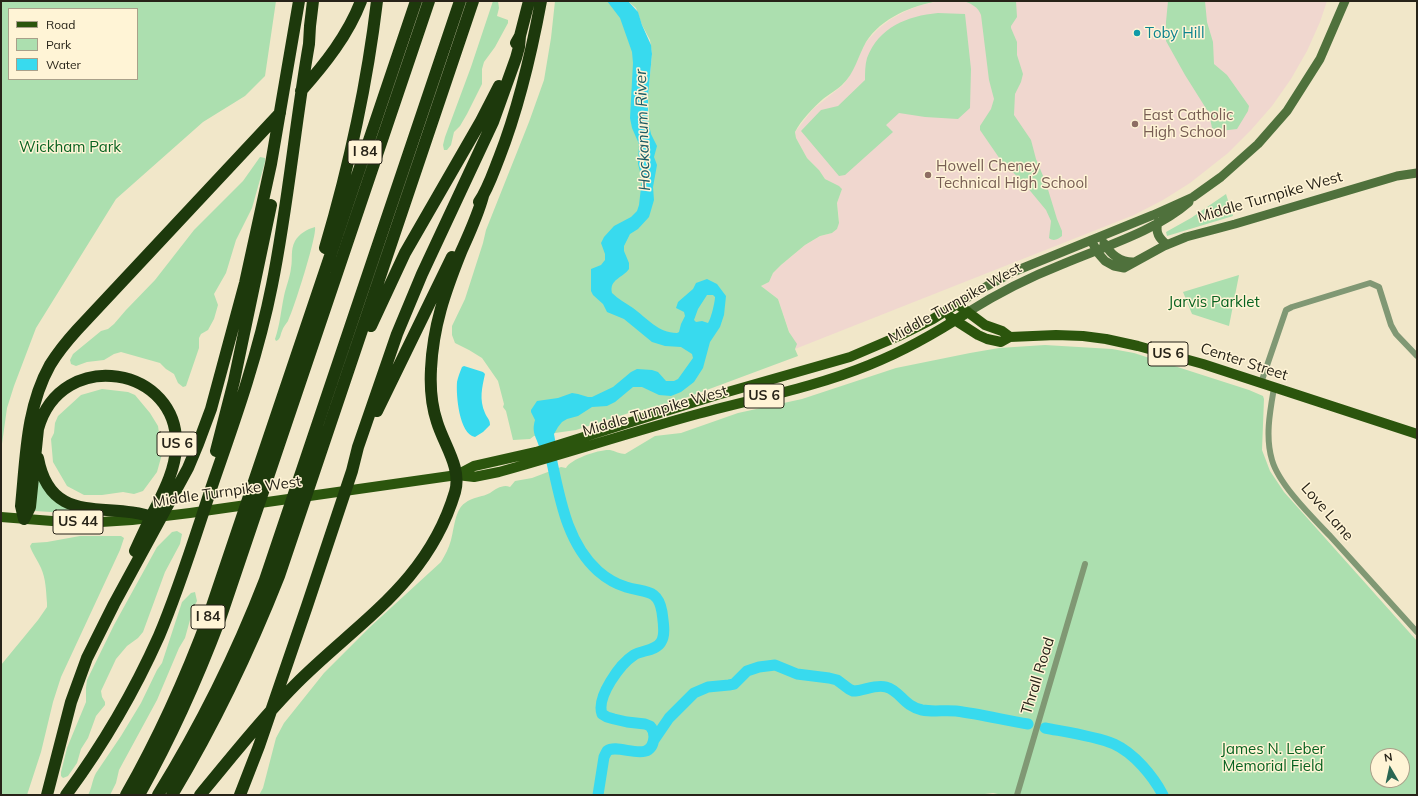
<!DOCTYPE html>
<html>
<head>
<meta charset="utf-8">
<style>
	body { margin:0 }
	#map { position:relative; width:1418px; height:796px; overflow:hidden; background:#f1e7c9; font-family:Mulish,sans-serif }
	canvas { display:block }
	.frame { position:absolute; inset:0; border:2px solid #272318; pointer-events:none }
	.legend { position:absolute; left:8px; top:8px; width:130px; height:72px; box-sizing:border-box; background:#fff4d6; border:1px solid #a9a08a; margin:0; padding:5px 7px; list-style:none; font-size:12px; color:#272318 }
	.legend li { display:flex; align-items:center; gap:8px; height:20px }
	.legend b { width:20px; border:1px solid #a9a08a }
	.north { position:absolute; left:1370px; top:748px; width:40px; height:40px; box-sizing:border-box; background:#fff4d6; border:1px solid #a9a08a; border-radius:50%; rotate:351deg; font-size:11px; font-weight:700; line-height:16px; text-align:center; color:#272318 }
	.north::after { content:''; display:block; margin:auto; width:14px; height:18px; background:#2a6652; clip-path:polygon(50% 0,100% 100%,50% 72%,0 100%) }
</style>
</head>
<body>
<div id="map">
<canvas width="1418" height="796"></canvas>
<div class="frame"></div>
<ul class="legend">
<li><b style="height:5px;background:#2b550d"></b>Road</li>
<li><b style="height:11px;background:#acdfaf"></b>Park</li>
<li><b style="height:11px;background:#38daee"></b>Water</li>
</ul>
<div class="north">N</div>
</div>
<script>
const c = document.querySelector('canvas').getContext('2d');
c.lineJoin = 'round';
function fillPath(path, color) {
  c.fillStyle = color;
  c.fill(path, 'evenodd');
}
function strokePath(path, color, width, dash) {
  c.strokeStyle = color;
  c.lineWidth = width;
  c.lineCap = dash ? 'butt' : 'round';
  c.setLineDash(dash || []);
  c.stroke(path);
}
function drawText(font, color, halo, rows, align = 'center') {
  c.font = font + ' Mulish,sans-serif';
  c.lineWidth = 3;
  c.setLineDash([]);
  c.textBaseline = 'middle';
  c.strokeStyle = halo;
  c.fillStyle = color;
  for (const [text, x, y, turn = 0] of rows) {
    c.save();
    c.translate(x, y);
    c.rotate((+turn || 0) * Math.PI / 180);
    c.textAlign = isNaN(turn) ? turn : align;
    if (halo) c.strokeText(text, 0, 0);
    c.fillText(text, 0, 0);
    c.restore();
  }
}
const education = new Path2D(`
	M939,1H1327L1320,22L1307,51L1291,79L1272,106L1251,130L1228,153L1190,183L1163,200L1134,215L795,349L778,299L761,286L769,282L773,273L781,265L805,245L820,236L832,233L837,229L839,219L837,203L842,189L825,179L819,170L807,158L796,138L795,132L813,109L843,85L849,77L866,42L878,29L891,19L906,11L921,5Z`);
const green = new Path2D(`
	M1,1H276L265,76L245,96L203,122L116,199L36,328L14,386L7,408L1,451ZM9,9H137V79H9Z
	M493,1H498L499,8L497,16L508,20V23L495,47L484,62L482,69V84L467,114L460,126L454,132L451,145L447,150H444L443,145L445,137L471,67Z
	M555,1H618L626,13L640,92L649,121L648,97L652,54L650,40L642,25L636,8L628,1H939C913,5 881,18 866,42C858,56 855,73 842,85C837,90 829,94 823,99C813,108 801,120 795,132L796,138L807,158L819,170L825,179L839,186L842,189L837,203L839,223L837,229L832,233L820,236L805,245L781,265L773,273L769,282L761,286L778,299L789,332L797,344L795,349L798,356L661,407L632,412L576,430L534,436L530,439L513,440L506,411L503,407L504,404L498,381L482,358L469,350L455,343L452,335V326L465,299L483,243L486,230L529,122L544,80L551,38Z
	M964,1H1016L1017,17L1011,26V28L1017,42V55L1023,74L1021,82L1015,94L1014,115L1031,140L1036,159L1046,183L1057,219L1062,231V236C1058,239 1054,242 1049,238L1051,221L1046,210L1022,181L1002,162L980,130V126L991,109L994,99L989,80L981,15C978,7 972,4 964,1Z
	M1168,1H1205L1207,22L1213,42L1214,64L1227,75L1249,106L1248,111L1237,129L1220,131L1212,128L1210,118L1207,110L1185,75L1166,41V22Z
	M938,13L965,14L971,69L970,108L958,119L925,117L899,113L886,125L893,132L845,175L839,176L801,131L821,110L838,106L865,80C865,73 865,65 867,58C879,27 907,16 938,13Z
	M260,157L265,158V162L252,208L236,240L226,273L214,294L218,305L214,319L208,330L201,334L199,338V348L186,386L183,387L178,383L174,374L166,369L160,363L121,352L114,354L104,360L87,362L76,366L71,364L70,360L73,354L101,331L108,329L114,324L126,310L155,280L194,230L243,181Z
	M1226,194L1233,216L1167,236L1166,232L1191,218Z
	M315,227C317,236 294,309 288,321C286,324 283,327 282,331C280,335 281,339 276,341L275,339C280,325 281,310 284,296C286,287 290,277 291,268C293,258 290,251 295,241C299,234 307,229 315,227Z
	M1239,275L1229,326L1192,314L1183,292Z
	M1045,345L1112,349L1134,353L1249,390L1263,396L1264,399L1262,450L1270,471L1284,492L1417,641V795H1003L993,793L977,795H259L263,788L276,738L284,723L324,673L370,627L441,562C445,555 449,548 451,540C454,530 455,509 465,503C472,497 483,497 490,493C496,489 503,484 510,487L515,481L532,478L561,467L566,468C570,459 600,449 610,450C615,451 620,454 625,454L655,436L681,433L738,413L802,399L896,368L970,353L999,348ZM1378,756H1402V780H1378Z
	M102,389L128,392L135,395L150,413L158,426L162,454L157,472L143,491L134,494L123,492L102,495H84L67,486L53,462L51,439L54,433L55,423L58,416L81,395Z
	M37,476L70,509L71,512L67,513L35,511Z
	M177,531L182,534L180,544L165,572L143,632L138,638L127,646L116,659L101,691L102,697L105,702V705L96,716L88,738L81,749L77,763L68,776L63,778L61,776V772L67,748L86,702V688L87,680L114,625L157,547L172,532Z
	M80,536H121L124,538L120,550L61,677L53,702L41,752L27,795H1V665L38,620L47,607V603C46,591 46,579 41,568C38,561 31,551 30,546L32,543L47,542Z
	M195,592L197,601L193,609L185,638L179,648L157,700L119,770L116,783L110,795H88C92,788 92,780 96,773L121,736L141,703L157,670L162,663L182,602L191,593Z`);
const water = new Path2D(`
	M607,1H628L638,12L642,25L651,45L652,54L648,97V120L651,134L657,146L654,157L657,165L653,187L654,200L649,217L638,229L630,234L624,246V251L629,263V269C623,278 609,279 612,293C618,299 626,303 633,308C647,318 658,333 677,333L679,332L681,324L685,316L684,312L676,308L678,302L693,289L696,283L707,279L717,284L726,296L724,315L720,327L710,342L703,368L694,382L681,392L671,396L659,395L642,387H633L615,402L607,406L592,407L578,416L567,419L562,422L558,427L554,434L556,445L540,450C537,437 531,434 535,420L531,412V410L537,401L558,398L572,393L578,394L588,397H592L613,387L631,372L637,369L652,370L658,372L666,381H674L678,379L693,358L692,354L681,347L665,346L652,342L624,319L607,312L603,304L593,295L591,291V269L601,265L605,260V254L601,243L604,237L614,226L631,217L637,211L639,205L642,179L638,164L639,144L632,128L630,118L633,63L632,52L620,18ZM707,295H713L715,297C715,302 711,319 708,323L702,321L696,322L694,320L698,309Z
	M464,366L483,372L485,374C482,388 479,399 485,413C487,418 490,419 490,425L483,432L475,437C459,434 456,395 457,382C458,377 460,372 462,367Z`);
const river = new Path2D(`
	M549,449C559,491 564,540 598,571C606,578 616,584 626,587C645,593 658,588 662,612C663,621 666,635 661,642C656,651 642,650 634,655C620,664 596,697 602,714L607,717L614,719L627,722L645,724L650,726C653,729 654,733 654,737C652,766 619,742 607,751L604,757L598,795
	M1045,728C1066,732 1095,736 1114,744C1134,753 1153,776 1163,795
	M654,740L669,718L694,693L708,687L729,685L734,684L747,671L759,667L775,665L797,674L829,678L837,680L849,689L853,691C864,691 875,684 886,687C901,691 903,706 922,710C933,712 944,710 956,711C980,714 1004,720 1028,724`);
const street = new Path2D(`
	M1261,383L1286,310L1292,307L1370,283L1379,287L1391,325L1396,334L1417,356
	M1274,388C1270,411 1265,437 1272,460C1279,485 1313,518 1331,537C1360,569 1388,600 1417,632
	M1017,795L1085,564`);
const secondary = new Path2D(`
	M1158,222C1155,233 1159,238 1167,245
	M1091,240L1098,253L1105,261L1114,266L1124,268L1164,246L1186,237L1235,224L1397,176L1417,173
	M1104,243C1111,255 1121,263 1135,262
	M957,304L987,286L1013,272L1153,215L1193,197L1221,177L1258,144L1287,111L1320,59L1345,1
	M968,312C998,293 1030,277 1063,264C1103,247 1156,231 1189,202`);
const primary = new Path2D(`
	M950,317L978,335L987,339L1001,342L1010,337L1056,335L1083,336L1106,339L1138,346L1203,364L1417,434
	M457,475L474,477L499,472C564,454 629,433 694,415C752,399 813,388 869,365C904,351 936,333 968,312
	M1,517L65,522H101L132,520L190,513L457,475L474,466L536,452L717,395L850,357L899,336L933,319L957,304L985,325L1002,331L1010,337`);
const highway = new Path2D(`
	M516,43L520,36L529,1
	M301,91C325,64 348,35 361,1
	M479,202C488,189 493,173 499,158C519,107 531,55 541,1
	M325,248C349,167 367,85 377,1
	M371,326L405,253L481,121L499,86
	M377,411L452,257
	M216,451L234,381L271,205
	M38,458C51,528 108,500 155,518
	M24,519L21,506C26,457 26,408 50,365C58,352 67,341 77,330L280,113
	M24,519L30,507L38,429C61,346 181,366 176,448C175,468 166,487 157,505C149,520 142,536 135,551
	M47,795L71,702L87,658L114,604L188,468L198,444L211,409L245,283L271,164L299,1
	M66,795C103,745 134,692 159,636C181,584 197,530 215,477C237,414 259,351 272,285C288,206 295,124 309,44L310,26L313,1
	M126,795C159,737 186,677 209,615L416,1
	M139,795C171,738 197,680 220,619L429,1
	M158,795C200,727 236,655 265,580L460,1
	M172,795C214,725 249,652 279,576L473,1
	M200,795C231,758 261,719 296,684C358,622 428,583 455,492C462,468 444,445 437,422C431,404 430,387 431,369C433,326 445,292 461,252C469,234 478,215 483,196
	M240,795L259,746L307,606L352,471L358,447L397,334L422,274L493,122L516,58L519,47L520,36`);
const markers = [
	[1137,33,4,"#0f9aa8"],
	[1135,124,4,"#8d6e63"],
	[928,175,4,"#8d6e63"]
];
const shields = [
	[365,152,34],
	[1168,354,40],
	[764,396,40],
	[177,444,40],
	[78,522,50],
	[208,617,34]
];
const shieldNames = [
	["I 84",365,152],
	["US 6",1168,354],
	["US 6",764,396],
	["US 6",177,444],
	["US 44",78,522],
	["I 84",208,617]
];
const cultureNames = [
	["Toby Hill",1145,33]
];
const educationNames = [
	["East Catholic",1143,115],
	["High School",1143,132],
	["Howell Cheney",936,166],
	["Technical High School",936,183]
];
const parkNames = [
	["Wickham Park",70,147],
	["Jarvis Parklet",1214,302],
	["James N. Leber",1273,749],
	["Memorial Field",1273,766]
];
const streetNames = [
	["Middle Turnpike West",1270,197,-16],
	["Middle Turnpike West",955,303,-29],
	["Center Street",1244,362,18],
	["Middle Turnpike West",655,411,-16],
	["Middle Turnpike West",227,492,-8],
	["Love Lane",1327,512,49],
	["Thrall Road",1038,676,-73]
];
const waterNames = [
	["Hockanum River",643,130,-92]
];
fillPath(education, '#f0d7cf');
fillPath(green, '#acdfaf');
fillPath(water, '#38daee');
strokePath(river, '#38daee', 11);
strokePath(street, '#809874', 6);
strokePath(secondary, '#4f713c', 9);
strokePath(primary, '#2b550d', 10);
strokePath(highway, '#1d390c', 12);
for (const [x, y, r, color] of markers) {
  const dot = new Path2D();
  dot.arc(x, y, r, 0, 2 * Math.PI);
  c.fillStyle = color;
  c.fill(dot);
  strokePath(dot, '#fff4d6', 1.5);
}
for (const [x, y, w] of shields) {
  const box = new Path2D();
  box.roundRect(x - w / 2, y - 12, w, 24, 3);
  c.fillStyle = '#fff4d6';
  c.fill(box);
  strokePath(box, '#272318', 1);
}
drawText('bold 14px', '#272318', null, shieldNames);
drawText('15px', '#0d838f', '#fff4d6', cultureNames, 'left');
drawText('15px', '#785e54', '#fff4d6', educationNames, 'left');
drawText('15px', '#086220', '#fff4d6', parkNames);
drawText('15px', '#272318', '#fff4d6', streetNames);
drawText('italic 16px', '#1c5b64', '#fff4d6', waterNames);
</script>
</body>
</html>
